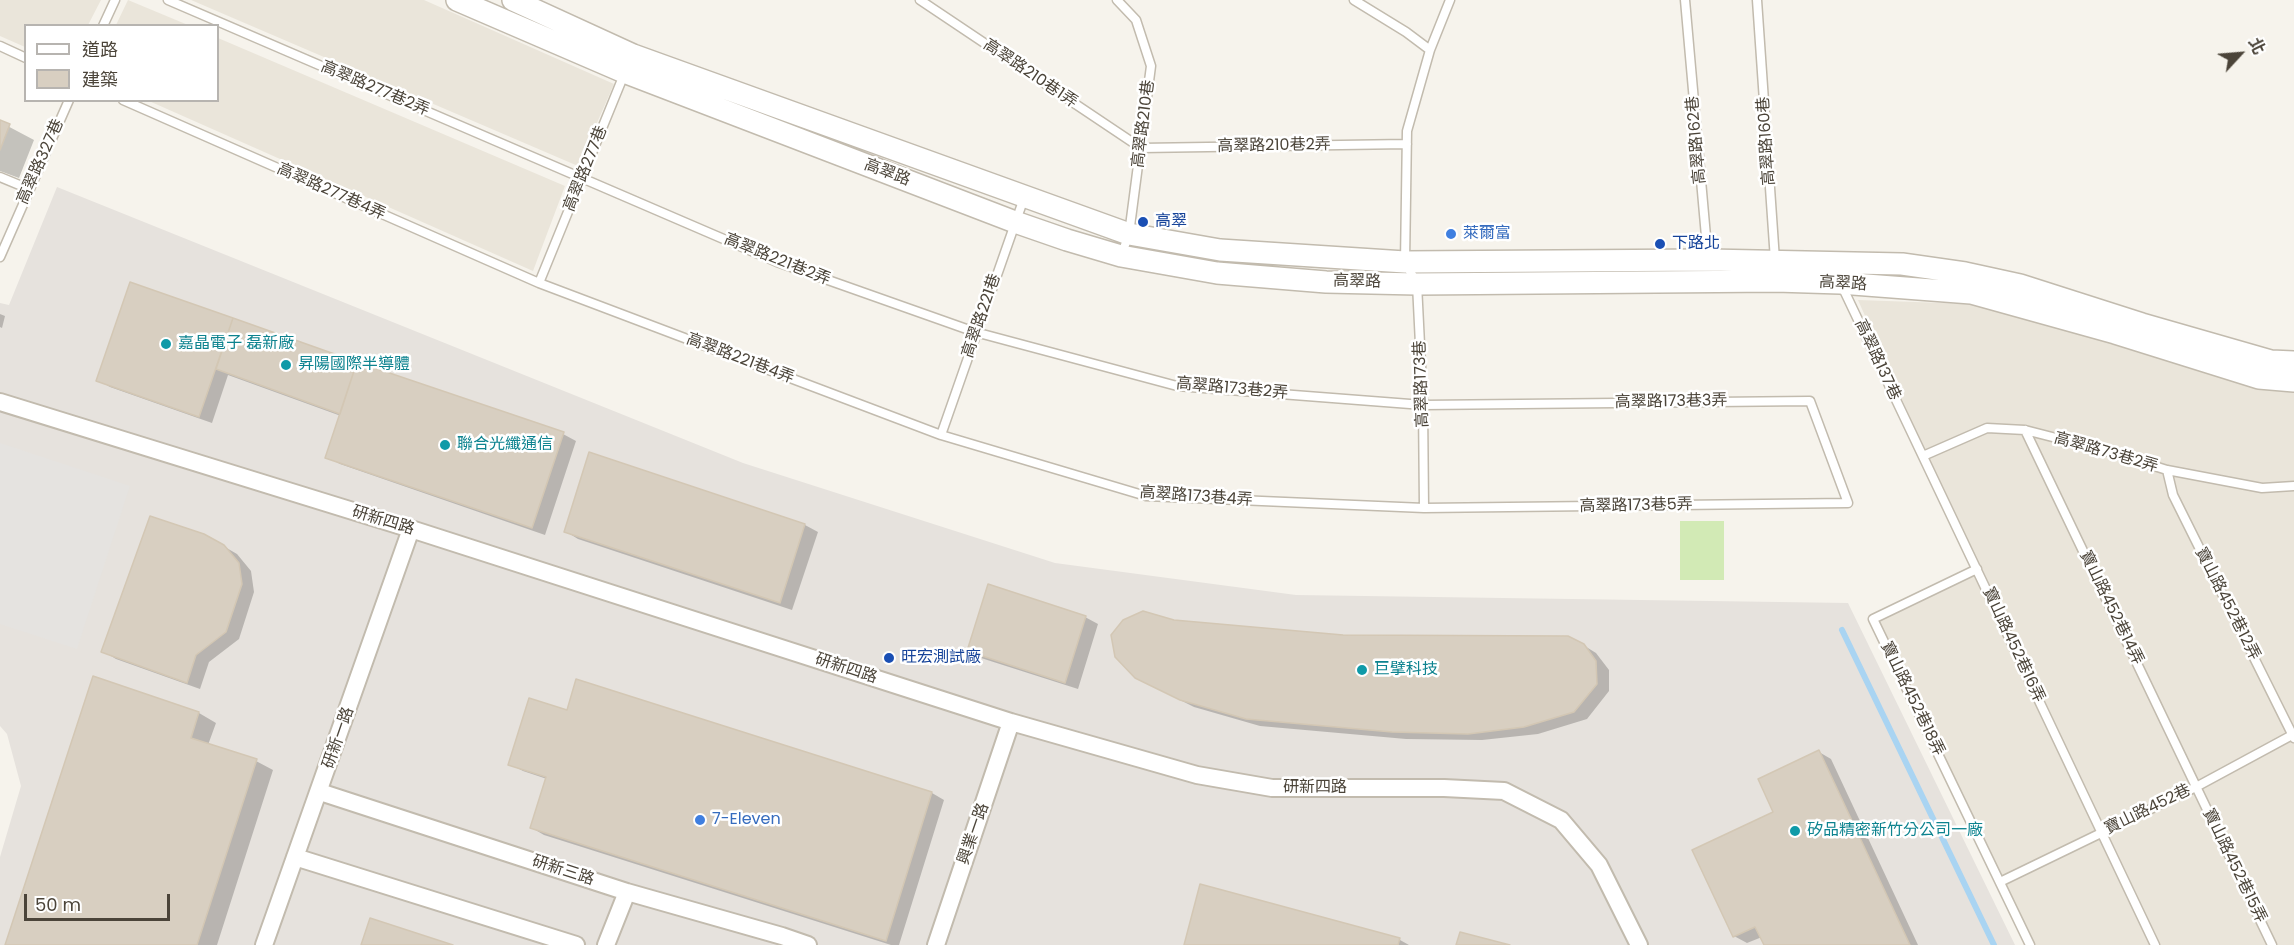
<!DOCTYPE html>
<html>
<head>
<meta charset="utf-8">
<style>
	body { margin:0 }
	#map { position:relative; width:2294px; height:945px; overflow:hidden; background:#f6f3ec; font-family:Poppins,"Noto Sans TC",sans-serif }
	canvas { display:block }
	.legend { position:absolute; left:24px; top:24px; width:195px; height:78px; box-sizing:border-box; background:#fff; border:2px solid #b7b4b0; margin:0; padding:8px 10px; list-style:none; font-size:18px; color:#4b4439 }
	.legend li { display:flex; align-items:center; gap:12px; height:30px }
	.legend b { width:30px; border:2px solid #b7b4b0 }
	.north { position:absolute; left:2210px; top:24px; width:60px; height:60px; -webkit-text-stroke:4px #fff; paint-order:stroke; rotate:64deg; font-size:16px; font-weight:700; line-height:24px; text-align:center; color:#4b4439 }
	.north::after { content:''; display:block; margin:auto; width:21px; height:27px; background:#4b4439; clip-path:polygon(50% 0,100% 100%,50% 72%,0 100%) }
	.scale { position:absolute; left:24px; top:894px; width:146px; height:27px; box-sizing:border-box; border:3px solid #4b4439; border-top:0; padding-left:8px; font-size:18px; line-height:21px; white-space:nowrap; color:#4b4439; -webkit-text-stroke:4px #fff; paint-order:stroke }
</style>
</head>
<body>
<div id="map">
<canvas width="2294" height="945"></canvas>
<ul class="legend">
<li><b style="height:8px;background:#fff"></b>道路</li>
<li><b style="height:16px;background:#d8cfc1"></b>建築</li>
</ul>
<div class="north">北</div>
<div class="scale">50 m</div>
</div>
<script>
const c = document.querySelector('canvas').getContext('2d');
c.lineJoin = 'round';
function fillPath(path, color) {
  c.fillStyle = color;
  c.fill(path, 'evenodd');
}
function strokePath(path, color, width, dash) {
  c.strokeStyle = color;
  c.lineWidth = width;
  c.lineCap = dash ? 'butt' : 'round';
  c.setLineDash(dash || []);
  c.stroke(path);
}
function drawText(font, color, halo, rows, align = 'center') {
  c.font = font + ' Poppins,"Noto Sans TC",sans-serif';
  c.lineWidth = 5;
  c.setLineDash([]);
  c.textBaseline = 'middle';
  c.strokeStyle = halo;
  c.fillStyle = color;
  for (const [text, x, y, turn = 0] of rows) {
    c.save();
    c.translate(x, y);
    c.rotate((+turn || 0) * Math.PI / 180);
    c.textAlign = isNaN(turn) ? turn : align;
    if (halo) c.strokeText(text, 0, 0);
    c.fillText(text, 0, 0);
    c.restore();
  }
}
const residential = new Path2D(`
	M0,0H101L88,25L26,26L25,47L0,36Z
	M128,0L188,25H116Z
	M191,0H424L614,84L578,166Z
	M218,38L565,186L533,271L149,101L218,100Z
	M1858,300L1972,304L2294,390V945H2031L1873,619L1977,569Z`);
const industrial = new Path2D(`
	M57,187L743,463L1055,563L1296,595L1848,603L2015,945H0V857L21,786L7,734L0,726V303L9,305Z`);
const green = new Path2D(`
	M1680,521H1724V580H1680Z`);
const parking = new Path2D(`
	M0,443L130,486L77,649L0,624Z`);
const shadow = new Path2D(`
	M0,122L34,140L19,178L0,171Z
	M131,284L563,434L576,441L545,535L340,464L327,457L341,416L228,375L212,423L110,387L98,380Z
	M0,314L5,316L2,328L0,327Z
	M590,454L805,525L818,532L792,610L578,539L565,531Z
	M204,535L237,554L251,571L254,592L239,639L209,662L200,689L116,659L103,651Z
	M1085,617L1098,624L1078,689L981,658L968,651Z
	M1173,621L1343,636L1583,645L1596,653L1609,670V691L1587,719L1538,734L1482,740L1406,739L1260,726L1194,707L1150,685Z
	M199,713L216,723L208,745L256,761L273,770L217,945H7Z
	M1819,752L1831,759L1918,945H1766L1762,937L1747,943L1734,936L1775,813Z
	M510,764L932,793L944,800L899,945H891L544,835L532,828L547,779L523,771Z
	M1201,885L1400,940L1409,945H1185Z`);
const stream = new Path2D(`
	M1842,630L1994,945`);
const building = new Path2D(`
	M0,120L10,124L0,150Z
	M130,282L233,318L199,417L96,381Z
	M233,318L357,362L340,414L216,369Z
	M357,362L564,432L532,528L325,458Z
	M589,452L805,524L780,603L564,532Z
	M150,516L204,534L224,545L239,563L242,584L226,632L196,655L187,683L101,652Z
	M988,584L1086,616L1065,683L967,651Z
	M1143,611L1174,620L1343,635L1568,636L1584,644L1596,661L1597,684L1574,712L1524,727L1468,734L1392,732L1246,719L1180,700L1135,678L1115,657L1111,635L1123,620Z
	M93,676L199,712L191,738L257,759L197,945H5Z
	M576,679L932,792L886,941L530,828L546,777L508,765L529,698L567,710Z
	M1819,750L1910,945H1764L1755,927L1733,937L1692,850L1773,812L1758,779Z
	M1200,884L1400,938L1398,945H1184Z
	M370,918L453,945H361Z
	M1460,932L1510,945H1456Z`);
const service = new Path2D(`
	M920,0L1141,148L1407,144
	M1117,0L1136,20L1151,66L1129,234L1121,256
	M1354,0L1406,32L1430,50
	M1685,0L1708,259
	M1757,0L1775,260
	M103,26L115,0
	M0,46L26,58
	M123,100L539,283L941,435L1146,496L1424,508L1848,503L1810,401L1423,405L1177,386L975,332L777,262L168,0
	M0,177L29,189
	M0,257L69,100
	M539,283L625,72
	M1841,284L2155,945
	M2025,430L2272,945
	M941,435L1024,198
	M1923,456L1987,428L2025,430L2103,450L2167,470L2262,488L2294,486
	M2167,470L2173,495L2294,738
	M1424,508L1423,405L1417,284L1405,262L1407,131L1430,50L1450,0
	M1977,569L1873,619L2030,945
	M2000,882L2196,787L2294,734`);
const minor = new Path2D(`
	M0,402L411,529L1011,722L1197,775L1272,788H1444L1504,791L1561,820L1599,865L1639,945
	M320,792L627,892L782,936L808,945
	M295,857L576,945
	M264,945L411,529
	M606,945L627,892
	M936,945L1011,722`);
const tertiary = new Path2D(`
	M457,0L624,72L1015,222L1067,240L1121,256L1217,273L1326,282L1417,284L1776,281L1840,283L1971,293L2115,333L2259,378L2294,381
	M513,0L633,55L1129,234L1220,250L1405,262L1709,260L1902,264L1965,273L2020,285L2142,324L2271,361L2294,362`);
const markers = [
	[1143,222,6,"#1a4fb4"],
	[1451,234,6,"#3f7fe0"],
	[1660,244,6,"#1a4fb4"],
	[166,344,6,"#0f9aa8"],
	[286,365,6,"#0f9aa8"],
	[445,445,6,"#0f9aa8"],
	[889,658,6,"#1a4fb4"],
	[1362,670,6,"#0f9aa8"],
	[700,820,6,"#3f7fe0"],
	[1795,831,6,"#0f9aa8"]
];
const streetNames = [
	["高翠路210巷1弄",1030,74,34],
	["高翠路277巷2弄",375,89,23],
	["高翠路210巷",1144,124,-83],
	["高翠路162巷",1697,140,-95],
	["高翠路160巷",1767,141,-94],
	["高翠路210巷2弄",1274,146,-1],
	["高翠路327巷",41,162,-66],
	["高翠路277巷",586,169,-68],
	["高翠路",887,173,21],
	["高翠路277巷4弄",331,192,24],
	["高翠路221巷2弄",777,260,22],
	["高翠路",1357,282,1],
	["高翠路",1843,284,3],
	["高翠路221巷",982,316,-71],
	["高翠路221巷4弄",740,359,21],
	["高翠路137巷",1877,360,65],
	["高翠路173巷",1422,384,-92],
	["高翠路173巷2弄",1232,389,5],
	["高翠路173巷3弄",1671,402,-1],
	["高翠路73巷2弄",2106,453,16],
	["高翠路173巷4弄",1196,497,4],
	["高翠路173巷5弄",1636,506,-1],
	["研新四路",383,521,17],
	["寶山路452巷12弄",2227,604,63],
	["寶山路452巷14弄",2111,608,64],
	["寶山路452巷16弄",2013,645,65],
	["研新四路",846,669,18],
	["寶山路452巷18弄",1912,699,64],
	["研新一路",339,738,-71],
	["研新四路",1315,788],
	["寶山路452巷",2148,810,-26],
	["興業一路",974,834,-71],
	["寶山路452巷15弄",2234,866,64],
	["研新三路",563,871,18]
];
const transitNames = [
	["高翠",1155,222],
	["下路北",1672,244],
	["旺宏測試廠",901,658]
];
const shopNames = [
	["萊爾富",1463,234],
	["7-Eleven",712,820]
];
const cultureNames = [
	["嘉晶電子 磊新廠",178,344],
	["昇陽國際半導體",298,365],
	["聯合光纖通信",457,445],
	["巨擘科技",1374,670],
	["矽品精密新竹分公司一廠",1807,831]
];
fillPath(residential, '#eae5da');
fillPath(industrial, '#e6e2dd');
fillPath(green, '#d2eab5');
fillPath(parking, '#e5e3e0');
fillPath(shadow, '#0003');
strokePath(stream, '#a9d4f2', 6);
fillPath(building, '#d8cfc1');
strokePath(building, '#d3c7b4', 1.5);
strokePath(service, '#c2bbae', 11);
strokePath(minor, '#c2bbae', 20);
strokePath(tertiary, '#c2bbae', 24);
strokePath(service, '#fff', 8);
strokePath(minor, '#fff', 16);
strokePath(tertiary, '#fff', 21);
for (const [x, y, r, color] of markers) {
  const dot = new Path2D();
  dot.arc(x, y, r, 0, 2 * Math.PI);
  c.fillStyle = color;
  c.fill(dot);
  strokePath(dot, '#fff', 2);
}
drawText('16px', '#4b4439', '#fff', streetNames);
drawText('16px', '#164399', '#fff', transitNames, 'left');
drawText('16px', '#366cbe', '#fff', shopNames, 'left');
drawText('16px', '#0d838f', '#fff', cultureNames, 'left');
</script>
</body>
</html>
